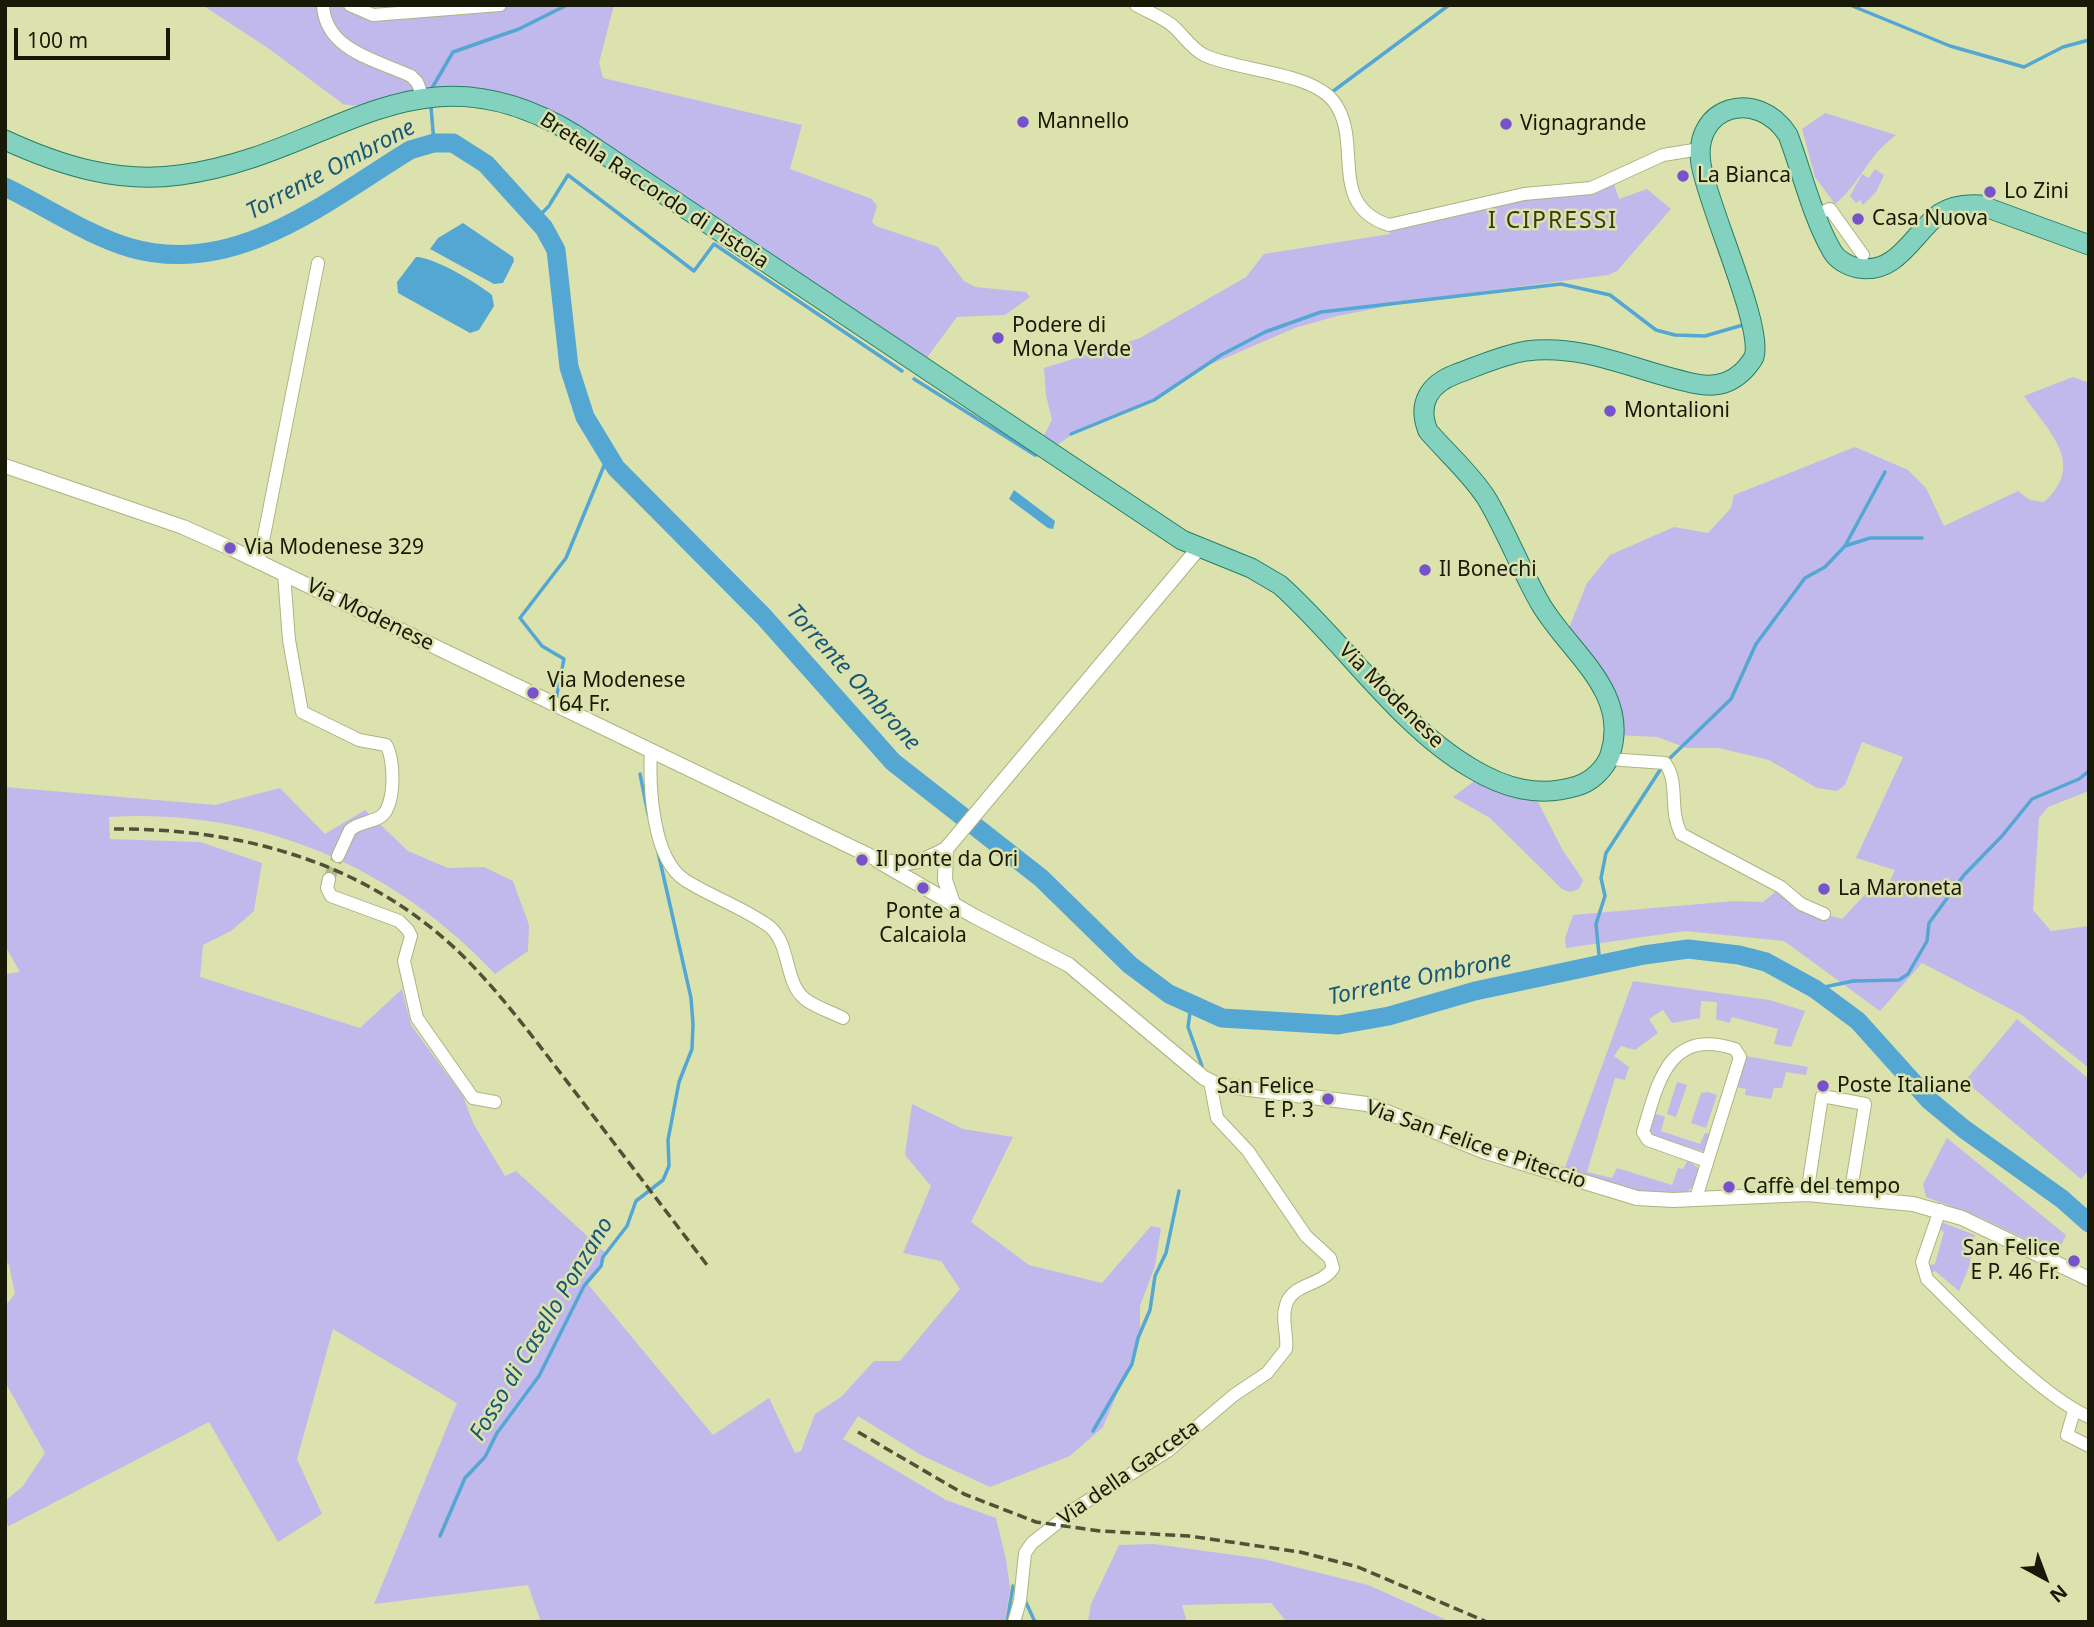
<!DOCTYPE html>
<html>
<head>
<meta charset="utf-8">
<style>
	body { margin:0 }
	#map { position:relative; width:2094px; height:1627px; overflow:hidden; background:#dce2ae; font-family:"Noto Sans",sans-serif }
	canvas { display:block }
	.frame { position:absolute; inset:0; border:7px solid #181906; pointer-events:none }
	.north { position:absolute; left:2010px; top:1543px; width:70px; height:70px; -webkit-text-stroke:5px #dce2ae; paint-order:stroke; rotate:139deg; font-size:19px; font-weight:700; line-height:28px; text-align:center; color:#181906 }
	.north::after { content:''; display:block; margin:auto; width:24px; height:32px; background:#181906; clip-path:polygon(50% 0,100% 100%,50% 72%,0 100%) }
	.scale { position:absolute; left:14px; top:28px; width:156px; height:32px; box-sizing:border-box; border:4px solid #181906; border-top:0; padding-left:9px; font-size:21px; line-height:24px; white-space:nowrap; color:#181906; -webkit-text-stroke:5px #dce2ae; paint-order:stroke }
</style>
</head>
<body>
<div id="map">
<canvas width="2094" height="1627"></canvas>
<div class="frame"></div>
<div class="north">N</div>
<div class="scale">100 m</div>
</div>
<script>
const c = document.querySelector('canvas').getContext('2d');
c.lineJoin = 'round';
function fillPath(path, color) {
  c.fillStyle = color;
  c.fill(path, 'evenodd');
}
function strokePath(path, color, width, dash) {
  c.strokeStyle = color;
  c.lineWidth = width;
  c.lineCap = dash ? 'butt' : 'round';
  c.setLineDash(dash || []);
  c.stroke(path);
}
function drawText(font, color, halo, rows, align = 'center') {
  c.font = font + ' "Noto Sans",sans-serif';
  c.lineWidth = 5;
  c.setLineDash([]);
  c.textBaseline = 'middle';
  c.strokeStyle = halo;
  c.fillStyle = color;
  for (const [text, x, y, turn = 0] of rows) {
    c.save();
    c.translate(x, y);
    c.rotate((+turn || 0) * Math.PI / 180);
    c.textAlign = isNaN(turn) ? turn : align;
    if (halo) c.strokeText(text, 0, 0);
    c.fillText(text, 0, 0);
    c.restore();
  }
}
const green = new Path2D(`
	M202,5H350L377,15L481,5H614L599,63L603,78L802,125L790,169L872,199L877,206L872,222L876,226L938,247L964,281L975,287L1026,292L1030,297L1005,315L957,317L925,360L505,95C478,89 451,85 423,88C397,91 370,111 343,104L268,48Z
	M1825,113L1896,135C1866,157 1861,183 1835,204L1815,177L1802,129Z
	M1875,169L1884,175L1876,192L1863,205L1860,200L1856,203L1850,196L1862,174L1869,178Z
	M1613,181L1619,199L1647,189L1671,209L1617,271L1608,275L1424,299L1337,316L1295,328L1209,365L1154,400L1076,432L1048,451L1039,445L1052,420L1046,395L1044,368L1140,338L1246,277L1264,254L1390,234L1389,225Z
	M2073,377L2089,383V791L2048,807L2039,818L2033,910L2051,931L2089,926V1068L2022,1015L1922,963L1880,1011L1784,941L1685,931L1566,948L1565,938L1573,915L1734,901L1763,902L1781,887L1824,914L1842,919L1873,886L1890,881L1895,870L1856,858L1903,757L1862,742L1845,785L1837,791L1817,788L1769,760L1719,748H1687L1657,737L1616,735L1613,716L1565,638L1587,583L1610,555L1674,527L1708,533L1731,508L1734,495L1855,447L1908,470L1926,488L1944,526L2018,491L2030,500L2044,502C2087,464 2048,431 2024,396Z
	M1477,779L1536,798L1562,849L1583,880L1579,889L1570,892L1562,889L1490,818L1453,797Z
	M5,787L215,805L280,788L325,834L365,810L408,851L448,868L484,867L513,881L529,925L528,951L495,974C394,866 258,808 109,817L110,839L200,842L262,863L254,911L231,931L203,945L200,977L360,1028L402,989L411,1025L463,1096L473,1123L505,1176L516,1171L607,1254L587,1283L713,1435L769,1398L795,1453L801,1451L815,1414L841,1397L874,1361H900L960,1289L941,1261L903,1253L931,1186L905,1155L912,1104L963,1129L1013,1137L971,1222L1029,1265L1102,1283L1151,1226L1161,1228L1155,1266L1140,1306V1340L1103,1427L1070,1456L990,1487L921,1455L858,1416L843,1439L946,1500L996,1518L1006,1559L1010,1589L1005,1622H541L528,1585L374,1604L457,1403L333,1329L297,1459L322,1514L278,1542L209,1422L9,1526L5,1523V1501L23,1486L45,1453L5,1382V1306L15,1294L9,1265L5,1260V974L20,972L5,946Z
	M1633,981L1769,1000L1805,1011L1791,1047L1774,1044L1778,1029L1732,1017L1729,1023L1716,1019L1717,1002L1701,1001L1700,1018L1672,1023L1663,1010L1649,1019L1658,1033L1635,1050L1621,1046L1614,1056L1629,1067L1625,1080L1615,1078L1587,1172L1612,1178L1617,1168L1672,1185L1678,1168L1683,1169L1688,1160L1699,1169C1696,1178 1695,1188 1686,1192C1660,1204 1591,1178 1564,1170Z
	M2017,1019L2089,1079V1170L2081,1179L1965,1081Z
	M1746,1056L1808,1067L1806,1075L1786,1072L1782,1088H1774L1771,1099L1745,1095L1746,1089L1736,1087Z
	M1677,1082L1687,1085L1676,1117L1667,1114Z
	M1708,1092L1717,1095L1706,1128L1691,1123L1701,1093Z
	M1654,1113L1665,1117L1661,1131L1700,1144L1705,1133L1711,1134L1705,1152L1648,1135Z
	M1947,1138L2066,1235L2057,1254L1977,1216L1926,1197L1923,1184Z
	M1941,1222L1975,1235L1969,1267L1959,1291L1935,1271L1927,1274L1925,1266L1935,1264L1944,1232L1939,1229Z
	M1154,1544L1263,1559L1368,1585L1451,1622H1287L1271,1603L1182,1605L1187,1622H1088L1091,1604L1119,1545Z`);
const water = new Path2D(`
	M463,223L513,257L514,261L503,283L494,284L430,249L438,238Z
	M416,257C434,257 477,283 492,295L494,306L479,330L470,333L398,293L397,282Z
	M1014,490L1055,521L1053,529L1048,528L1009,499Z`);
const stream = new Path2D(`
	M1850,5L1950,46L2024,67L2063,47L2089,40
	M432,88L453,52L519,29L567,5
	M1330,91L1332,92L1449,5
	M431,107L434,143
	M550,204L568,175L694,271L714,244L902,371
	M536,219L549,206
	M914,379L1035,455L1041,454
	M1071,434L1154,400L1221,355L1265,332L1321,312L1561,284L1610,295L1656,330L1675,335L1705,336L1743,325
	M1845,546L1885,472
	M556,699L564,659L542,646L520,618L566,558L608,456
	M1667,761L1731,699L1756,644L1805,578L1825,567L1845,546L1870,538H1922
	M640,774L648,814
	M1600,965L1596,924L1605,896L1601,878L1606,853L1662,767
	M1815,989L1853,981L1899,980L1908,974L1927,941L1929,923L1964,875L2002,836L2032,799L2079,779L2089,771
	M1191,1005L1188,1027L1202,1066
	M1093,1431L1132,1364L1138,1338L1150,1310L1155,1276L1166,1253L1179,1191
	M440,1536L465,1478L485,1457L497,1433L539,1376L584,1286L601,1266L603,1257L627,1226L636,1201L663,1180L669,1166L668,1140L679,1082L692,1049L693,1024L691,998L658,852
	M1024,1598L1035,1622
	M1007,1622L1013,1586`);
const river = new Path2D(`
	M5,187C45,206 89,236 131,248C235,278 327,201 410,150L434,143H453L486,164L544,228L556,250L569,367L585,417L616,468L764,617L893,762L1041,878L1130,965L1169,994L1222,1018L1338,1025L1389,1016L1475,991L1644,955L1688,949L1739,955L1766,962L1815,989L1858,1021L1929,1100L1964,1129L2062,1199L2089,1223`);
const minorTunnel = new Path2D(`
	M329,879L338,856`);
const minor = new Path2D(`
	M323,5C325,50 376,60 411,76L417,82L423,97
	M350,5L373,15L500,5
	M1136,5C1148,12 1162,17 1173,26C1183,35 1192,49 1204,55C1238,71 1312,72 1334,102C1364,142 1326,205 1389,225L1524,194L1591,188L1663,155L1700,149
	M1817,214L1830,209L1863,255
	M259,561L318,263
	M284,574L289,640L302,712L359,740L386,745C395,758 396,808 380,817C370,823 359,822 350,830L338,856
	M651,750C649,786 652,859 685,880C711,897 745,908 770,927C791,945 784,982 805,999C815,1007 831,1012 843,1018
	M1609,759L1665,763C1680,784 1668,808 1681,834L1781,887L1801,904L1824,914
	M329,879L327,888L331,896L399,921L408,930L411,936L404,961L417,1018L473,1098L495,1102
	M1807,1194L1822,1096L1865,1104L1850,1196
	M1696,1198L1740,1057L1735,1049C1668,1027 1658,1083 1643,1132L1648,1140L1707,1161
	M1940,1210L1922,1262L1927,1279C1966,1317 2042,1397 2089,1417
	M2074,1411L2067,1435L2089,1446
	M1014,1622L1020,1601L1025,1553L1032,1543L1076,1508L1168,1451L1234,1395L1267,1373L1286,1349C1288,1335 1281,1319 1286,1305C1292,1283 1322,1286 1333,1268L1330,1258L1306,1236L1248,1151L1217,1118L1210,1082`);
const tertiary = new Path2D(`
	M5,466L183,527L230,548L870,856C898,868 920,864 946,849L1198,549
	M946,849L945,880L954,906
	M878,861L974,916L1069,965L1204,1078L1218,1085L1367,1104L1483,1151L1637,1198L1673,1200L1807,1194L1913,1204L1962,1218L2089,1279`);
const primary = new Path2D(`
	M5,140C59,165 119,184 180,175C333,155 414,37 574,134L1182,540L1251,568L1280,585C1343,641 1399,726 1471,768C1504,788 1538,798 1577,786C1591,782 1605,769 1610,755C1631,691 1568,652 1540,603C1521,570 1507,533 1487,499C1472,475 1447,453 1428,431C1417,404 1429,384 1456,374C1478,366 1502,355 1526,351C1587,343 1639,373 1697,384C1713,387 1728,385 1741,373C1745,370 1752,361 1754,357C1764,327 1707,204 1701,164C1692,106 1757,87 1788,135C1802,172 1812,216 1832,251C1837,260 1848,266 1858,268C1897,275 1913,234 1939,214C1951,206 1967,204 1980,205L2089,245`);
const rail = new Path2D(`
	M114,829C245,828 372,864 467,960C506,1000 538,1044 572,1088C617,1147 662,1206 707,1265
	M858,1432L964,1494L1036,1522L1100,1531L1189,1536L1300,1552L1358,1567L1487,1622`);
const markers = [
	[1023,122,7,"#7752cb"],
	[1506,124,7,"#7752cb"],
	[1683,176,7,"#7752cb"],
	[1990,192,7,"#7752cb"],
	[1858,219,7,"#7752cb"],
	[998,338,7,"#7752cb"],
	[1610,411,7,"#7752cb"],
	[230,548,7,"#7752cb"],
	[1425,570,7,"#7752cb"],
	[533,693,7,"#7752cb"],
	[862,860,7,"#7752cb"],
	[923,888,7,"#7752cb"],
	[1824,889,7,"#7752cb"],
	[1823,1086,7,"#7752cb"],
	[1328,1099,7,"#7752cb"],
	[1729,1187,7,"#7752cb"],
	[2074,1261,7,"#7752cb"]
];
const poiNames = [
	["Mannello",1037,122],
	["Vignagrande",1520,124],
	["La Bianca",1697,176],
	["Lo Zini",2004,192],
	["Casa Nuova",1872,219],
	["Podere di",1012,326],
	["Mona Verde",1012,350],
	["Montalioni",1624,411],
	["Via Modenese 329",244,548],
	["Il Bonechi",1439,570],
	["Via Modenese",547,681],
	["164 Fr.",547,705],
	["Il ponte da Ori",876,860],
	["La Maroneta",1838,889],
	["Ponte a",923,912,"center"],
	["Calcaiola",923,936,"center"],
	["Poste Italiane",1837,1086],
	["San Felice",1314,1087,"right"],
	["E P. 3",1314,1111,"right"],
	["Caffè del tempo",1743,1187],
	["San Felice",2060,1249,"right"],
	["E P. 46 Fr.",2060,1273,"right"]
];
const streetNames = [
	["Bretella Raccordo di Pistoia",654,191,33],
	["Via Modenese",370,615,26],
	["Via Modenese",1391,696,45],
	["Via San Felice e Piteccio",1476,1145,19],
	["Via della Gacceta",1129,1473,-35]
];
const waterNames = [
	["Torrente Ombrone",331,170,-28],
	["Torrente Ombrone",853,678,48],
	["Torrente Ombrone",1420,979,-12],
	["Fosso di Casello Ponzano",542,1329,-59]
];
const neighbourhoodNames = [
	["I CIPRESSI",1553,221]
];
fillPath(green, '#c1b8eb');
fillPath(water, '#53a7d2');
strokePath(stream, '#53a7d2', 3.5);
strokePath(river, '#53a7d2', 19);
strokePath(minorTunnel, '#b5ba8c', 12, [12, 6]);
strokePath(minor, '#aeb481', 14);
strokePath(tertiary, '#aeb481', 16);
strokePath(primary, '#287e63', 21);
strokePath(minor, '#fff', 12);
strokePath(tertiary, '#fff', 14);
strokePath(primary, '#83d2bf', 19);
strokePath(rail, '#4f5235', 3.5, [10, 5]);
for (const [x, y, r, color] of markers) {
  const dot = new Path2D();
  dot.arc(x, y, r, 0, 2 * Math.PI);
  c.fillStyle = color;
  c.fill(dot);
  strokePath(dot, '#dce2ae', 2.5);
}
drawText('21px', '#181906', '#dce2ae', poiNames, 'left');
drawText('21px', '#181906', '#dce2ae', streetNames);
drawText('italic 23px', '#175876', '#dce2ae', waterNames);
c.letterSpacing = '2px';
drawText('23px', '#383b08', '#dce2ae', neighbourhoodNames);
c.letterSpacing = '0px';
</script>
</body>
</html>
